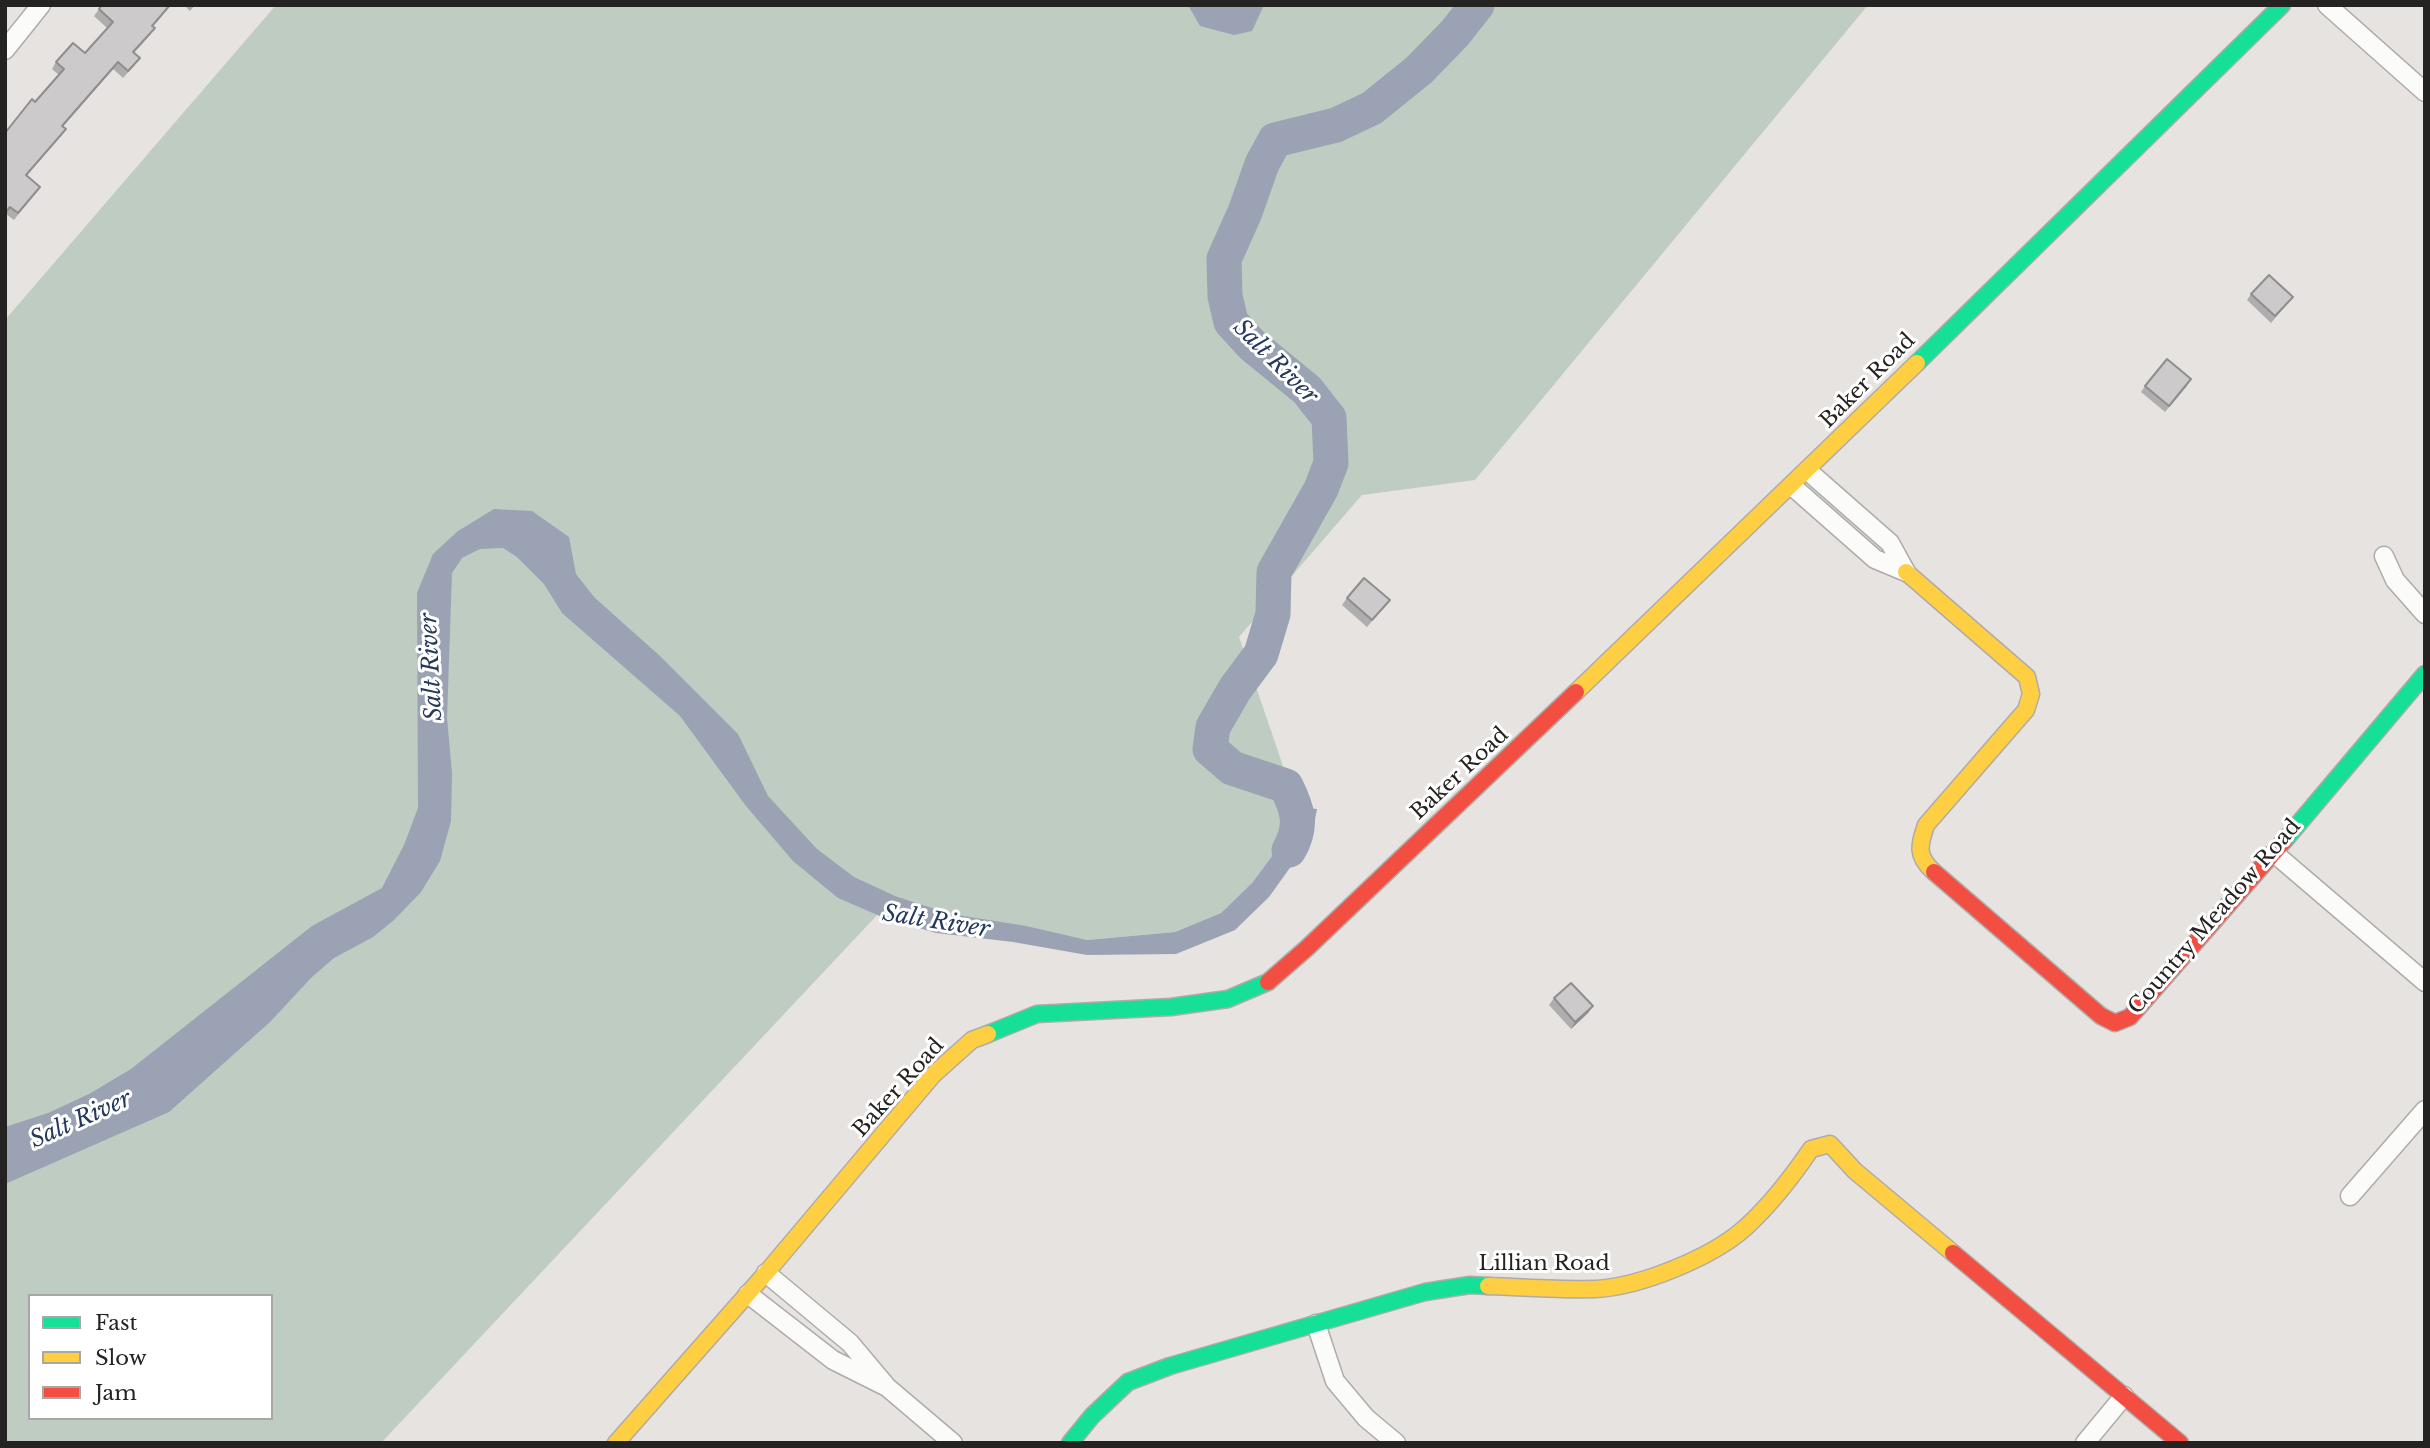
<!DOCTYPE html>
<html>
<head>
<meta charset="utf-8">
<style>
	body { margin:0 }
	#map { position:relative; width:2430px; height:1448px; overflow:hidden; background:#e7e3e1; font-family:"Libre Baskerville",serif }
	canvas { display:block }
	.frame { position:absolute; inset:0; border:7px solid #252321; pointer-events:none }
	.legend { position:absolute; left:28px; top:1294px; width:245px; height:126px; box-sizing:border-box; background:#fff; border:2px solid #a8a7a6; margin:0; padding:9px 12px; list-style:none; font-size:21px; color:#252321 }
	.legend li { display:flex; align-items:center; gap:14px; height:35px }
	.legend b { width:35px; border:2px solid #a8a7a6 }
</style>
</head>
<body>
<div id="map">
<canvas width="2430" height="1448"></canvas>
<div class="frame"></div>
<ul class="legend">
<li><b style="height:9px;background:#16e098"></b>Fast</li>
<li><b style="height:9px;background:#ffcf43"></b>Slow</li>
<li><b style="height:9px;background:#f24e42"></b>Jam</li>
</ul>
</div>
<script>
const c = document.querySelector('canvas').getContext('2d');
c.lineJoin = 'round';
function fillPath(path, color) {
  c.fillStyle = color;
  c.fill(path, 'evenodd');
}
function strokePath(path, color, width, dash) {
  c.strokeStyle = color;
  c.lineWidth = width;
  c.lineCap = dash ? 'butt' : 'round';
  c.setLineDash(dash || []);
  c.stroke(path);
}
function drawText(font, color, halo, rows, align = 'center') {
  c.font = font + ' "Libre Baskerville",serif';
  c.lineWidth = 6;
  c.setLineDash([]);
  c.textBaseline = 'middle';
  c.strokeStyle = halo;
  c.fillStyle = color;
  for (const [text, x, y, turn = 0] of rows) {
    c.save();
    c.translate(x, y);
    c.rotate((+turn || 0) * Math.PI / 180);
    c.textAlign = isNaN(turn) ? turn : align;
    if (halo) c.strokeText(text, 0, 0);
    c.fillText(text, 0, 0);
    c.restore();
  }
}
const green = new Path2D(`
	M276,5H1868L1475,480L1362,495L1239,637L1297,807L1284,840L1252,883L1221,913L1175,932L1087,940L951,914L895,896L381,1443H5V320ZM30,1296H271V1418H30Z`);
const water = new Path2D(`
	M1188,5H1264L1252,31L1234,35L1200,26Z
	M494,509L532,511L569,537L576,574L595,598L660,656L738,734L768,796L817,849L854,877L895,896L951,914L1026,926L1087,940L1175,932L1221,913L1252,883L1284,840L1297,807L1317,809L1313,830L1302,851L1269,897L1235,930L1176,954L1087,955L1013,942L936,933L882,917L838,898L793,861L746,806L680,716L562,613L544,584L517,557L503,548L480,549L462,558L452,573L447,718L452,773L451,821L440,861L421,892L394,920L373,937L334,958L312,977L270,1022L169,1112L5,1184V1127L48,1113L89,1094L131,1069L312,926L382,888L404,845L418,808L417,593L433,554L458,531Z`);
const river = new Path2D(`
	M1289,850C1303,826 1298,810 1286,786L1232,768L1210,749L1213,727L1235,689L1261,654L1273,614L1274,572L1321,489L1331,463L1329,418L1307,390L1252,345L1231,322L1225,296L1224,259L1245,212L1262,164L1275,140L1336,125L1372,108L1419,70L1455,33L1477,5`);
const street = new Path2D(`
	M2327,5L2425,92
	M5,50L41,5
	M1792,486L1875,559L1906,572L1890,543L1808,471
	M2384,556L2395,580L2425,614
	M2274,853L2425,982
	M2350,1196L2425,1110
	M748,1294L833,1360L887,1387L850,1343L766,1273
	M1316,1324L1335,1381L1366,1418L1396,1443
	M887,1387L953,1443
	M2085,1443L2124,1396`);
const fast = new Path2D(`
	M1917,363L2282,5
	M2284,841L2425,674
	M988,1034L1037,1014L1171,1007L1228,999L1268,982
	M1070,1443L1092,1416L1128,1382L1170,1366L1425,1292L1470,1285L1488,1286`);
const slow = new Path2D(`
	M1906,572L2027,677L2031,694L2026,710L1926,825C1919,846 1916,856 1934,872
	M1576,692L1917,363
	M1488,1286C1523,1287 1560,1290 1595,1289C1640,1287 1713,1257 1746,1227C1771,1204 1792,1177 1811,1149L1830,1144L1855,1171L1953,1253
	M616,1443L766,1273L933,1075L972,1040L988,1034`);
const jam = new Path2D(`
	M1934,872L2101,1016L2115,1023L2130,1017L2284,841
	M1268,982L1307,948L1576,692
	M1953,1253L2180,1443`);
const wall = new Path2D(`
	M102,5H171L153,26L155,28L150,35L134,53L135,65L123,78L113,69L63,126L66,129L61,135L26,176L40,187L14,220L6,214L35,102L59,75L52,69L56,62L85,53L107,28L94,16Z
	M184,5H195L190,11Z
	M2251,294L2293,297L2271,323L2247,300Z
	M2145,386H2187L2165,412L2141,392Z
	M1347,598L1390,600L1367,627L1342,605Z
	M1554,998L1593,1006L1588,1013L1571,1029L1549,1005Z`);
const shadedWall = new Path2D(`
	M118,62L113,69L58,132L62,126Z
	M66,129L61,135L21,182L26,175Z
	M1593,1006L1588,1013L1571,1029L1575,1022Z`);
const building = new Path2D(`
	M102,5H170L152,26L155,28L133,52L140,58L128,71L118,62L62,126L66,129L26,175L40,187L18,213L10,207L5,213V133L32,99L35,102L64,69L56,62L73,43L85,53L113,22L99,9Z
	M2269,275L2293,297L2275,316L2251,294Z
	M2167,359L2191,379L2169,406L2145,386Z
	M1364,578L1390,600L1372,620L1347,598Z
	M1571,983L1593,1006L1575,1022L1554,998Z`);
const streetNames = [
	["Baker Road",1868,381,-45],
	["Baker Road",1460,774,-43],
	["Country Meadow Road",2215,917,-49],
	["Baker Road",899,1088,-48],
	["Lillian Road",1544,1264]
];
const waterNames = [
	["Salt River",1275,362,45],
	["Salt River",432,667,-93],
	["Salt River",936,922,9],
	["Salt River",81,1120,-24]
];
fillPath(green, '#beccc2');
fillPath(water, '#9aa2b3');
strokePath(river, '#9aa2b3', 35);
strokePath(street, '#aeaba9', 21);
strokePath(fast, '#aeaba9', 19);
strokePath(slow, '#aeaba9', 19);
strokePath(jam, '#aeaba9', 19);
strokePath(street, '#fbfbfa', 18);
strokePath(fast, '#16e098', 16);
strokePath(slow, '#ffcf43', 16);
strokePath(jam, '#f24e42', 16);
fillPath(wall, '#afaeae');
fillPath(shadedWall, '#8f8d8d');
fillPath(building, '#cccaca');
strokePath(building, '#8f8d8d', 2);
drawText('21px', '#252321', '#fff', streetNames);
drawText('italic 23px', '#25385d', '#fff', waterNames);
</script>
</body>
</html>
